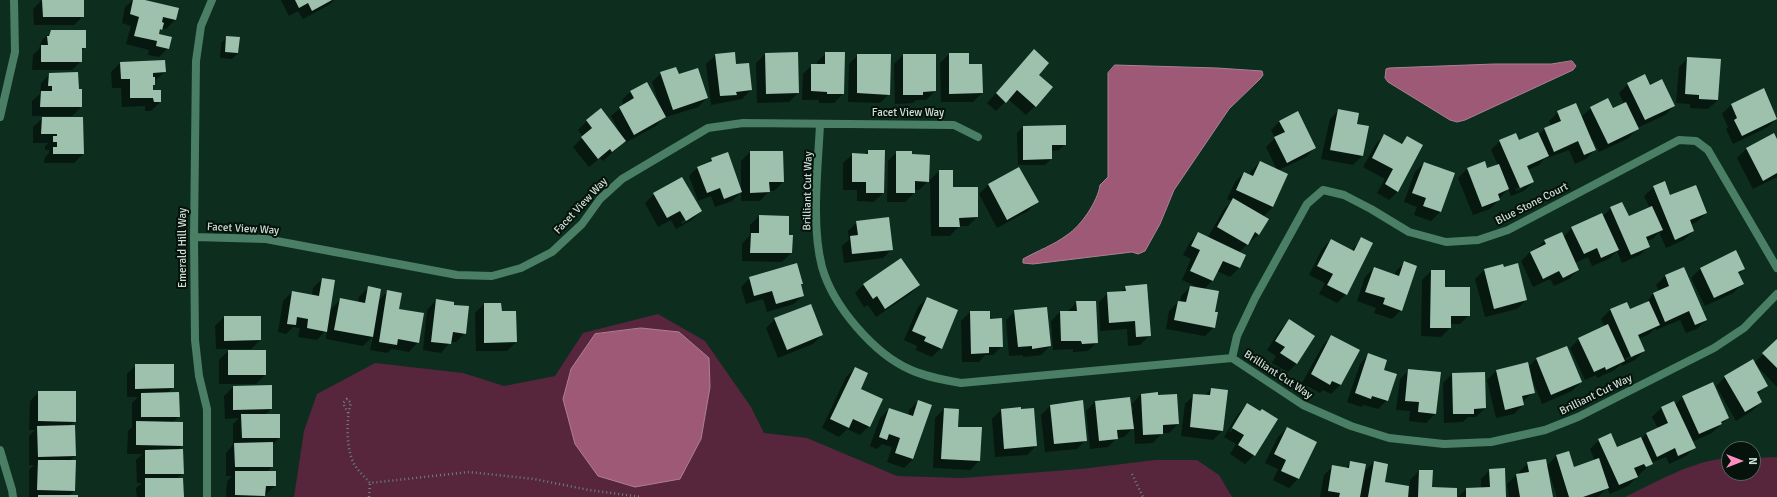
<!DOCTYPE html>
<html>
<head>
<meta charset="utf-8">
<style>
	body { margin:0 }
	#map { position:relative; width:1777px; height:497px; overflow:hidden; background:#0d2d1f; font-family:Signika,sans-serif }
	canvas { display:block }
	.north { position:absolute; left:1721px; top:441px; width:40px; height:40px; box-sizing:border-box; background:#06120c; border:1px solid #56645d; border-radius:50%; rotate:90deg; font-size:11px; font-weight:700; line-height:16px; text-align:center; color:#cedfd6 }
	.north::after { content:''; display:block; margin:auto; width:14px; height:18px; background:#fd8ebf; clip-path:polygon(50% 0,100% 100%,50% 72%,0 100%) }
</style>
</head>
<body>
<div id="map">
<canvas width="1777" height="497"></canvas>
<div class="north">N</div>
</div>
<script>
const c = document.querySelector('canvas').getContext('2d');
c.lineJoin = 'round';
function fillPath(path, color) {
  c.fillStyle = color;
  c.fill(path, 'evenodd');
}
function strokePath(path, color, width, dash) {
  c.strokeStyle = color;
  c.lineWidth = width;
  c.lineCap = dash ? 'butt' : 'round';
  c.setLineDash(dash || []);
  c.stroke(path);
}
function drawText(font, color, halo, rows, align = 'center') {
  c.font = font + ' Signika,sans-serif';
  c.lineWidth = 4;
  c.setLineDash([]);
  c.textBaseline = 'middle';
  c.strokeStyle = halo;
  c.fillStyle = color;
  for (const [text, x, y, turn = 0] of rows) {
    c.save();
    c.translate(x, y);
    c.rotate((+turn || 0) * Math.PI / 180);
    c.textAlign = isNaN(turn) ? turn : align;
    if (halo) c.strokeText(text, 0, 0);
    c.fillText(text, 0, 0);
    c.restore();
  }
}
const green = new Path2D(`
	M658,314L705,341L751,407L764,433L807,438L897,476L962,478L1081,469L1155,460H1197L1219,475L1232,497H294L304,431L317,394L375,363L463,373L504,386L555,376L583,333Z
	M1777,457V497H1625C1657,482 1693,460 1729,458V473H1753V458Z`);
const water = new Path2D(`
	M1572,61L1576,66L1573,70L1465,120L1457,122L1450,120L1388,82L1385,78L1386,69L1389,68L1494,64H1551Z
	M1115,65L1217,68L1262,71L1263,75L1260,79L1229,109L1174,190L1160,224L1145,251L1138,254L1132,252L1033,264L1023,263V259C1037,251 1054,245 1067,235C1081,226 1098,201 1100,185L1108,177V73Z
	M641,328L679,332L709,358L710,387L701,439L680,479L635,487L598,476L575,444L563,399L571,369L595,334Z`);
const shadow = new Path2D(`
	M42,0H83V16L74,25H34L33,9Z
	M133,0H141L178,9L175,20L166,29L161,28L158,35L168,48L159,57L148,55L149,50L126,44L131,26L122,23L125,7Z
	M281,0H334L329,5L303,19L298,11L289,16Z
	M52,31L85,47L81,51V61L72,70H32L33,55L39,49L42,40Z
	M227,37L238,53L232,59L220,58L221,43Z
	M1034,51L1038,75L1035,106L1026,115L1008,99L996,111L987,103Z
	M826,53L843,94L834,103H819V100H802L803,74L812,65H817V62Z
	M765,54L798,93L789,102L757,103L756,63Z
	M949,54L968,66L982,93L973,102H941L940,63Z
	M716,55L735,65L751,90L742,99L711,105L706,64Z
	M858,55L889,94L880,103L848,102L849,64Z
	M903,55L935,91L926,100H916L913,103L895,104L894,64Z
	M1688,58L1720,60L1718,100L1708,109L1690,108V104L1676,103L1679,67Z
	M120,63L165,72L154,81V84L152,87V91L160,102L151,111H145V106L122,107L121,88H112L111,72Z
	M661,73L678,75L707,98L698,107L663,118L656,126L625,143L624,142L603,161L600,158L589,167L573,147L583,137L578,130L587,121L618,129L611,116L624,105L622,100L631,91L659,103L652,82Z
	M50,74L79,90L81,107L72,116H32V101L40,94L41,83Z
	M1628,84L1650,86L1674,106L1665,115L1637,128L1629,138L1599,152L1593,140H1591L1595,150L1586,159L1575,164L1569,150L1544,159L1539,165L1528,170L1533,182L1524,191L1511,196L1508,189L1490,209L1473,215L1458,178L1467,169L1484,162L1487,170L1498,165L1491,150L1500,141H1519L1539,135L1544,129L1551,126L1549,121L1558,112L1581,117L1591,108L1612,110L1624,104L1619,93ZM1523,186V188L1516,191L1515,189Z
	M1763,89L1777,118L1768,127L1733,144L1726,129L1728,127L1722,114L1731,105Z
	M1339,110L1356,124L1362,156L1353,165L1321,159L1330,119Z
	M43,118L83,154L74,163H44L45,157L49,153V150H45V146L48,143H33V127Z
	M1280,121L1315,148L1306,157L1279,170L1273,207L1263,217L1259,234L1239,252L1245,255L1239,268L1230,277L1217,271L1212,281L1203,290L1213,313L1214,327L1205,336L1166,329L1169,311L1178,302H1180L1181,296L1190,287L1199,288L1182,280L1191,259L1183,255L1190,242L1199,233L1208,237L1224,209L1232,201L1227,199L1235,182L1244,173L1249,176L1251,171L1260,162L1277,170L1266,147L1275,138L1271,130Z
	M1023,127L1065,144L1059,150L1051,151V159L1045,165H1018L1017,133Z
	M1385,135L1400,144L1407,137L1398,191L1389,200L1377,193L1385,179L1363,167L1376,144Z
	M1774,135L1777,141V177L1753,189L1737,158L1746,149Z
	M868,151L883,193L874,202L857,201V190H843V163L853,154L865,155Z
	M750,152L783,182L774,191H769L760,201H741V161Z
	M897,152L911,155L928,181L919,190H914V193L905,202H887L888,161Z
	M712,159L741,192L732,201L715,207L711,196L698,201L689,176L698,167L707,164Z
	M1424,163L1454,174L1440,212L1431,221L1414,215L1417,207L1404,202L1415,172Z
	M1019,168L1037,202L1028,211L997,228L979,194L988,185Z
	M939,171H952V188L977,217L968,226H959L950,236H931L930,180Z
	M1654,187L1670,196L1706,213L1697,222L1690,225L1693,231L1684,240L1666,248L1659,232L1653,239L1646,241L1649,246L1640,255L1622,263L1617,251L1609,259L1592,266L1588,257L1575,263L1578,270L1569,279L1554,286L1550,279L1533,287L1521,261L1530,252L1535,250L1544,241L1561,233L1563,237L1572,228L1602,217L1611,208L1628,218L1650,208L1644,196Z
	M654,194L701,211L692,220L676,229L671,220L658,227L645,203ZM691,216V218L682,224L681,222Z
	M759,216L788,236L791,253L782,262L742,261V244L750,235V225Z
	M857,222L892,249L883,258L844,263L842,246L849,240L848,231Z
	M1362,239L1346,294L1337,303L1319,294L1325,283L1309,275L1322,249L1331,240L1351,251Z
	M1405,262L1401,310L1392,319L1374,313L1376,308L1357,301L1365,277L1374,268L1394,275L1396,271Z
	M1502,265L1526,300L1517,309L1485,317L1475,279L1484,270Z
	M1700,269H1744L1738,275L1742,284L1733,293L1705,306L1691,278Z
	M1431,271H1444V288L1469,315L1460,324H1450V328L1441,337L1421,336L1422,280Z
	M1665,276L1706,320L1697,329L1686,333L1680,320L1656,330L1655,328L1649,334L1639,339L1644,351L1635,360L1622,366L1621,364L1615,370L1597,378L1596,375L1585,380L1570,348L1579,339L1605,327L1601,319L1610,310L1627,303L1630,310L1645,304L1653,294L1659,291L1656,285ZM1634,355V357L1626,360V358Z
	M750,278L802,283L800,285L803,295L794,304L767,312L763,299L746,304L741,287Z
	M322,279L329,311L340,300L358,303L359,297L368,288L378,301L388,291L418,342L409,352L392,349L387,353L370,350L373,336L363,346L326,339L327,329L317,340L298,337L300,328L293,327L286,334L278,332L283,301L292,292L312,295L313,288Z
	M864,284L919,285L910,294L876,317L868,305L864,307L855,293Z
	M1126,287L1149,336L1140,345L1128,346L1127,329L1100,331L1099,302L1108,293L1121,292Z
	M927,298L941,348L932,357L916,350L917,346L904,340L918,307Z
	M436,300L453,305L465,333L456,342H450L441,353L423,350L427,310Z
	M1077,302L1097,342L1088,351L1073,352V349L1053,350L1051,321L1060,312L1068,311Z
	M484,304L516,342L507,351H476L475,313Z
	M1015,311L1050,346L1041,355L1023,357V355L1009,356L1006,320Z
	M970,312L989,320L1002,346L993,355H985L979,362H962L961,321Z
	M224,317L260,340L251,349H216L215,326Z
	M775,319L822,335L813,344L778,358L766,328Z
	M1289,321L1297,363L1288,372L1272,363L1276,356L1267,350L1280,330Z
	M1332,336L1358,350L1340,385L1331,394L1323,390L1320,393L1302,383L1323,345Z
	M1777,341V387L1755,364L1766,385L1757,395L1761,402L1752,411L1736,421L1716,386L1725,377L1754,363Z
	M1566,347L1581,382L1572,391L1542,404L1532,379L1534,392L1522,402L1523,405L1514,414L1496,418L1487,380L1496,371L1528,367L1536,359Z
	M228,351L265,375L256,384H219V360Z
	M1369,354L1383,370L1387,400L1378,409L1364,405L1361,407L1347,402L1360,364Z
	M136,365L173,388L167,393L179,416L172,423L182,445L177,451L183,473L177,479L183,497H137L136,488L142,483H137L136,460L142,454H127L128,431L132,427V403L138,397H127V374Z
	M855,368L869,426L860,435L847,429L839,437L822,428L846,377Z
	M1409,370L1435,414L1426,423L1409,421L1410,411L1396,410L1400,379Z
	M1452,374L1485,408L1476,417H1468L1463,422L1444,423L1443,383Z
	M233,387L271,409L265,415L279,438L272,445V466L267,472L275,486L263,497H226L227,481L232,476H226V453L233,445V424L239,418L225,419L224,396Z
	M1211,389L1222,431L1213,440L1181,436L1185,404L1194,395L1204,396Z
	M39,392L75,421L69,426L75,456L69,461L74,491L69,496L77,497H29V470L34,465H29V436L35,430H29L30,401Z
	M1141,394L1178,424L1169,433H1162L1153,443L1135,444L1134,427L1124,437L1117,438L1108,447L1090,449L1086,411L1095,402L1129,398L1131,411H1133L1132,404Z
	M1683,397L1728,418L1712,433L1692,442L1695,447L1686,456L1669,464L1666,457L1651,463L1628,486L1610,494L1607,488L1598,497H1557L1548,469H1547L1552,497H1509L1507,484L1516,475H1519V472L1528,463L1547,466L1556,456L1568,452L1573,468L1595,461L1590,449L1599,440L1616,449L1641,439L1647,433L1658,428L1652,417L1661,408L1675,405Z
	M918,401L913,459L904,468L887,462L892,447L882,444L877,449L870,446L880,418L889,409L908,415L909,410Z
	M1247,405L1254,455L1245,464L1230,454L1236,444L1224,437L1238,414ZM1240,414H1242L1231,432L1229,431Z
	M1050,406L1086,440L1077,449L1045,452L1041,415Z
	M944,409L979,461L970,470L933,468L935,418Z
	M1001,410L1036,446L1027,455L995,457L992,419Z
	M1287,428L1316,443L1298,479L1289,488L1273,480L1278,469L1265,463L1278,437Z
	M1351,462L1363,473L1374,462L1384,483L1407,497H1320L1324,475L1333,466L1345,468Z
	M1490,470L1505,497H1458L1466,489L1481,488V479Z
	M1419,471L1431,488L1456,497H1409L1410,480Z`);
const building = new Path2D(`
	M42,0H84V17H43Z
	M133,0H145L179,8L176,20L163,17L162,22L164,23L162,30L160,29L159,34L172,37L169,49L156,46L157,41L134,36L139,17L130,14Z
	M295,0H332L312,11L308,3L299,8Z
	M51,30H86V48H82V62H41V45H48L47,36H49Z
	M226,36L240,37L238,53L225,52Z
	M1034,49L1049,63L1039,75L1053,87L1036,107L1017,90L1006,103L996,93Z
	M735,52L736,64L749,63L752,90L736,92L737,95L720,96L715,54Z
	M798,52L799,93L766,94L765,53Z
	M825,52H845L844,94H827V92L811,91V64H825Z
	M949,53H969V64H982L983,93L949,94Z
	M857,54H891L890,95L857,93Z
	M903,54H936V91L923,92V95H903Z
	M1687,57L1721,59L1718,100L1699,99V95L1685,94Z
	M165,60L166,72L153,73V77H155V85H153V90H161V102H154L153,98H130V79H121L120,62Z
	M676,67L679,74L698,68L708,98L673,110L660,72Z
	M78,72L79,89H82V107H40L41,91H52V86H48L49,73Z
	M1645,74L1650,85L1662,79L1675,106L1645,120L1627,83Z
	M647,82L666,117L634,135L619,107L634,98L630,91Z
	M1764,88L1777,119L1742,136L1734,120L1737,118L1731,104Z
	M1608,98L1613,108L1626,102L1639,129L1608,144L1590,107Z
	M1576,103L1596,150L1584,155L1578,141L1554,152L1544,128L1561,121L1557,111Z
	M601,108L626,141L612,152L610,149L598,159L581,137L592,128L586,120Z
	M1338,109L1359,113L1357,124L1369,126L1363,156L1330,150Z
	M1298,111L1316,148L1287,163L1274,137L1285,132L1279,121Z
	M42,117H83L84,154H53V147H57V142H53V136H57V134H41Z
	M1066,125V145H1052V159L1023,160V126Z
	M1538,132L1549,156L1527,166L1534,182L1520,188L1499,140L1516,133L1519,140Z
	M1774,133L1777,139V173L1763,181L1746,148Z
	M1384,134L1402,144L1407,136L1423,145L1398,192L1385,184L1393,169L1372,158Z
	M868,150H885L884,193H866V182H852V153L868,154Z
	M750,151H783L784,182H769L770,192L750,193Z
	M896,151H912V154L930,155L929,182L915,181V193H896Z
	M728,152L742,192L724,199L720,188L707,193L697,167L712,161L711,158Z
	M1260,161L1288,174L1273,207L1236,190L1244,172L1253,176Z
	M1485,161L1487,168L1499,164L1509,189L1498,194L1500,200L1482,207L1467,168Z
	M1424,162L1455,173L1441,212L1423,206L1426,198L1412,193Z
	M1019,167L1039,202L1007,220L988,184Z
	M939,170H953V187H978V217L959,218L960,227H939Z
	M682,177L702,211L686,221L680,211L667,218L653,193Z
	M1665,181L1670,195L1696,185L1707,213L1690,220L1694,231L1675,240L1653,186Z
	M1233,198L1269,219L1259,235L1255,232L1248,245L1217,227Z
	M1622,202L1629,216L1652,206L1663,230L1646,237L1650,247L1631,255L1610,207Z
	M1602,213L1619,250L1601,258L1597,248L1584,254L1571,227Z
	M759,215L789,216V235H793L792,253H750L751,233H759Z
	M889,217L893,250L852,254L850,236L858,235L856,221Z
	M1198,232L1246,255L1240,268L1223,261L1213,281L1190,271L1200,250L1191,246Z
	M1562,232L1579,270L1563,278L1559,271L1543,279L1530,252L1546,244L1544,240Z
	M1361,237L1373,243L1347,295L1327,285L1333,274L1317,266L1331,239L1354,251Z
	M1736,250L1745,269L1738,272L1744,284L1714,298L1700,268Z
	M901,258L920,285L885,309L877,296L873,299L863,284Z
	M1404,261L1417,266L1402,311L1383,304L1385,298L1365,292L1374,267L1399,276Z
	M797,263L803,284H801L804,296L776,304L772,291L754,296L749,277Z
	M1518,263L1527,300L1494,309L1484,269L1503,264L1504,267Z
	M1684,267L1707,320L1695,325L1689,311L1665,322L1653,293L1669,286L1665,275Z
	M1431,270H1445V287H1470V316H1451V328H1430Z
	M322,278L335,280L327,332L307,328L308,319L297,317L296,325L287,324L292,291L319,296Z
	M1147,284L1151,336L1136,337L1135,321L1109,323L1107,292L1126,291L1125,286Z
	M368,286L381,289L373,337L334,330L340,298L365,303Z
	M1190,286L1219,291L1215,312H1218L1215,328L1174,320L1178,301L1186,302Z
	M387,290L402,293L399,309L424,313L419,343L398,339L397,345L379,342Z
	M927,297L958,310L942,349L924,341L926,337L912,331Z
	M436,299L454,302V305L469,306L466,334L453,332L451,344L431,342Z
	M1076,301H1096L1098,343L1082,344L1081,341H1061L1060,311H1077Z
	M1649,301L1660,325L1638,335L1645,351L1631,357L1610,309L1627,302L1630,309Z
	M484,303H501L502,311H516L517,342L484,343Z
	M811,304L823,335L787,350L774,318Z
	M1047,307L1051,346L1032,349V346L1018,347L1014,310Z
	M970,311H990V319L1002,318L1003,347H989V353L971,354Z
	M224,316H261V340L224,341Z
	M1289,319L1315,336L1297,364L1280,353L1285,347L1275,341Z
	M1608,324L1625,361L1606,370L1605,367L1594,372L1578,338Z
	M1331,335L1360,350L1341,385L1332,381L1330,385L1311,374Z
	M1777,339V368L1762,353Z
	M1567,346L1582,382L1551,395L1536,358Z
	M228,350H266V375H228Z
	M1368,353L1387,360L1384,370L1397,374L1388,401L1372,396L1371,399L1355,393Z
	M1753,359L1768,386L1757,392L1762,402L1745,412L1724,376Z
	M1528,362L1535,393L1522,396L1524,405L1505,410L1496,370Z
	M135,364H174V388L135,389Z
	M855,367L868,373L861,389L883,399L870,427L853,419L849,428L830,419Z
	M1408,369L1441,372L1436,414L1418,412L1419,402L1405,401Z
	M1485,372L1486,408L1474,409V414H1453L1452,373Z
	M1713,382L1729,418L1721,422L1722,424L1699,434L1682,396Z
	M272,385V409L233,410V386Z
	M1211,388L1228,390L1223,431L1190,427L1193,394L1210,395Z
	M38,391H76V422L38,421Z
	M179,392L180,417H141V393Z
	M1158,392V395L1177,394L1179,424L1163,425V434L1143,435L1141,394Z
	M1130,397L1134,429L1117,430L1118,439L1099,441L1095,401Z
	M918,400L932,405L913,459L895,453L900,438L889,434L887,440L879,437L889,408L913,416Z
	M1083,400L1087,441L1054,444L1050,405Z
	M1674,401L1696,448L1678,456L1675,448L1657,457L1646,433L1668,423L1661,407Z
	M1247,403L1260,411L1262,409L1278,419L1255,456L1238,445L1244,435L1232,428Z
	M1021,407V409L1034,408L1037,446L1004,449L1001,409Z
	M944,408L959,409L958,427H982L980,461L941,459Z
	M241,414H280V438H242Z
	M136,421L183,422V446L136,445Z
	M75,425L76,456L38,457L37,426Z
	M1287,427L1317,442L1299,479L1281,471L1286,460L1274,454Z
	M1611,433L1617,447L1641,437L1653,464L1646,467L1644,464L1634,468L1638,477L1619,485L1598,439Z
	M273,442V467H235L234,443Z
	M183,449L184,474H145V450Z
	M1569,451L1574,467L1599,458L1609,488L1583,497H1569L1556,455Z
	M1546,459L1553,497H1520L1516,474L1529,472L1527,462Z
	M38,460H76L75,491L37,490Z
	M1350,461L1366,464L1360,497H1339L1340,493L1328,491L1332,465L1349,468Z
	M1374,461L1388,464L1385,482L1409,486L1408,497H1368Z
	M1505,468L1506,497H1466V488L1490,487L1489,469Z
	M1419,470H1433L1432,487L1457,488V497H1418Z
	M235,471H276V486H266L265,496L235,495Z
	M145,478H183L184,497H145Z
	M38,495H78V497H38Z`);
const path = new Path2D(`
	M348,413L343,403L347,399L351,403C346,419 346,448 354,464C358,471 365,477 370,483L469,472L534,479L589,490L641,497
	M1132,474L1143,497
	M369,497L370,483`);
const street = new Path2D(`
	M0,117L15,52L14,0
	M820,124C818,168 811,225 822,267C833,306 874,354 911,370C927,377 944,380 961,383L1232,358L1303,405L1351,426L1389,438L1444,444L1491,442L1545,430L1578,417L1714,348L1744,328L1777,294
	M194,237L266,239L457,275L492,276L521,268L552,252L582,224L600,199L622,179L708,128L743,123L954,125L978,137
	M1232,358L1237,336L1255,298L1307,204L1323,190L1344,195L1371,209L1409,232L1446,242L1478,240L1508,230L1679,140L1696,141L1708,150L1777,268
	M0,450L12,490L13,497
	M207,497V409L199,376L195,340L194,237L196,61L201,26L212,0`);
const streetNames = [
	["Facet View Way",908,113],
	["Brilliant Cut Way",808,191,-89],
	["Blue Stone Court",1532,204,-27],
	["Facet View Way",581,206,-47],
	["Facet View Way",243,229,3],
	["Emerald Hill Way",183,248,-90],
	["Brilliant Cut Way",1278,375,33],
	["Brilliant Cut Way",1596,395,-26]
];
fillPath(green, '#57263d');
fillPath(water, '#9d5976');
strokePath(water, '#ac8193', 1);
fillPath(shadow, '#0007');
fillPath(building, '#9ec1ae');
strokePath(path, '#6b8478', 2.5, [1, 3]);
strokePath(street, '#4b7f65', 8);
drawText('11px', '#cedfd6', '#06120c', streetNames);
</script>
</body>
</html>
